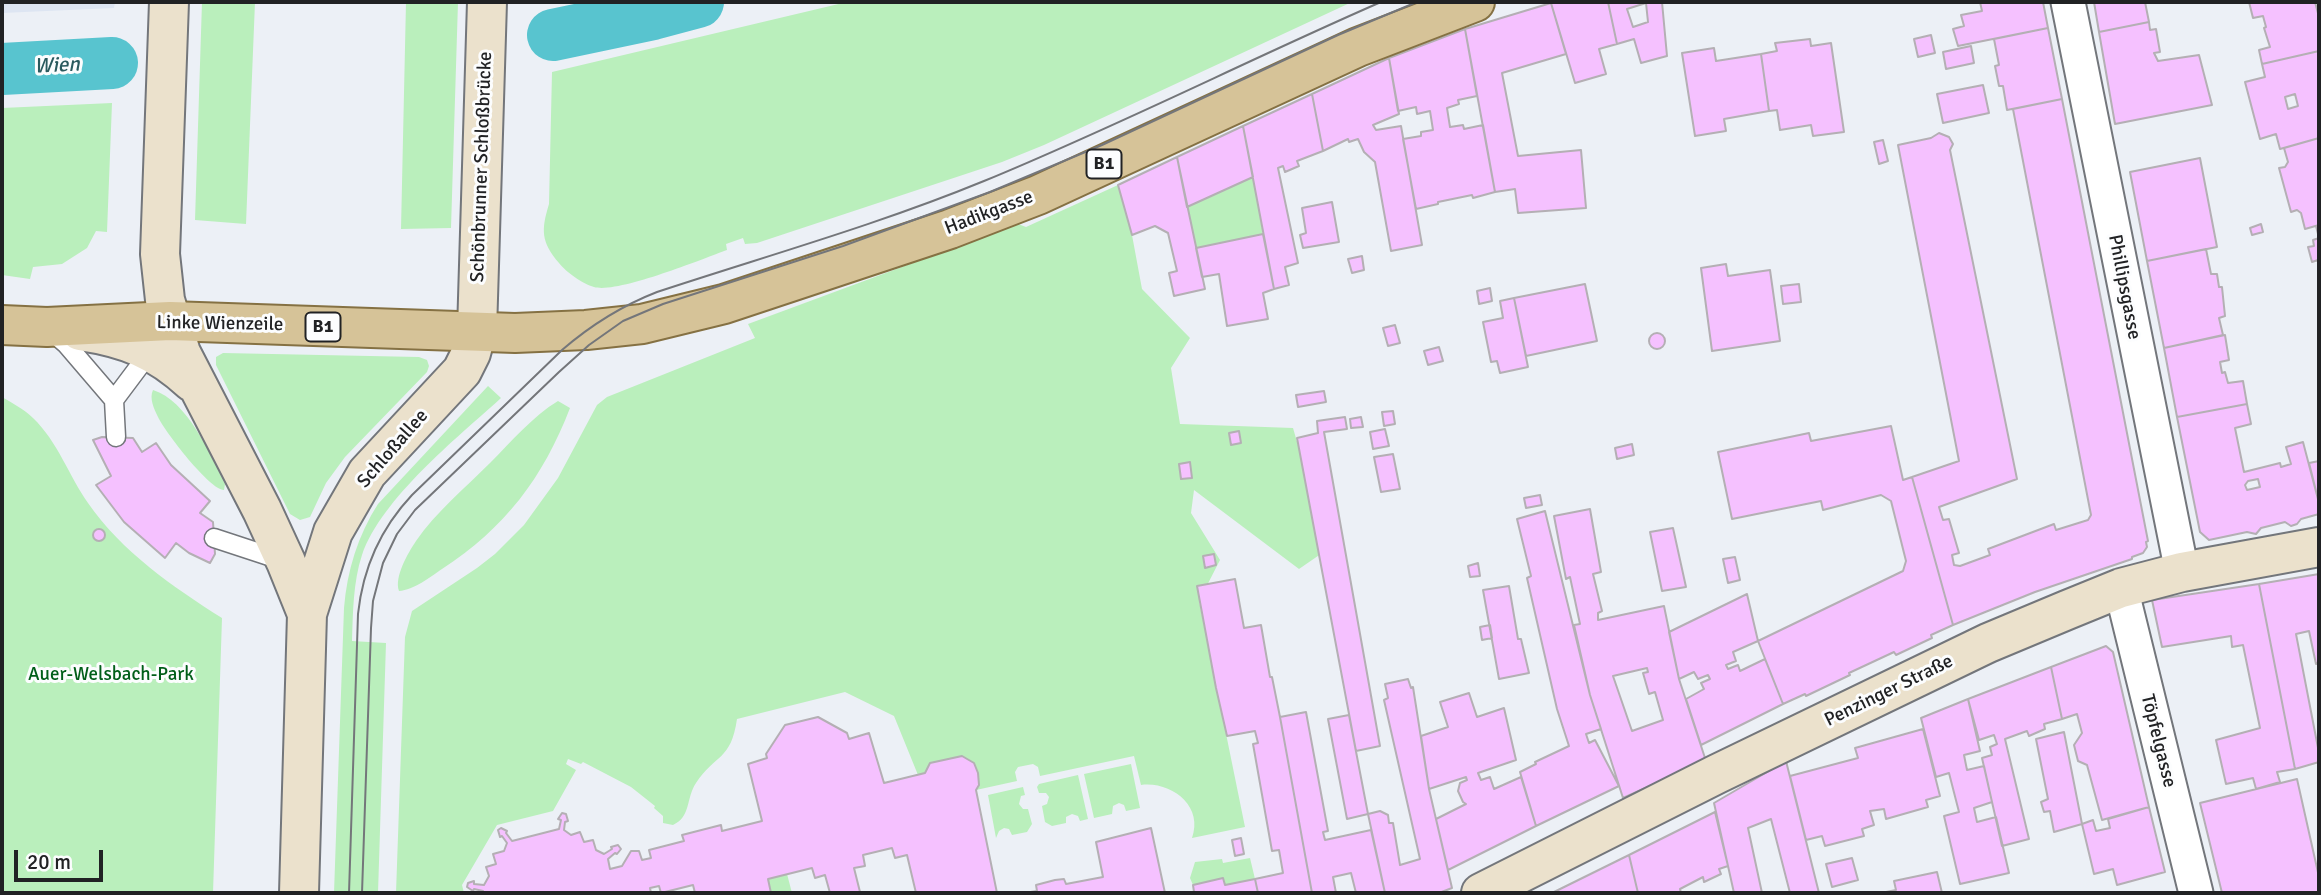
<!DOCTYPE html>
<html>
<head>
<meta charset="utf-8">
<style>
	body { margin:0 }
	#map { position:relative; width:2321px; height:895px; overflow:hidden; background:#ecf0f6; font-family:Signika,sans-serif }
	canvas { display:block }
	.frame { position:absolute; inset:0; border:4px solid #212224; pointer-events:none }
	.scale { position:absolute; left:14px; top:850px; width:89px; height:32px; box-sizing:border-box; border:4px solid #212224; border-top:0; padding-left:9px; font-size:21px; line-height:24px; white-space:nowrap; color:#212224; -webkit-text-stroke:5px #fcfdfe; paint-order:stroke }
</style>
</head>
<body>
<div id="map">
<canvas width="2321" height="895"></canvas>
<div class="frame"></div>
<div class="scale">20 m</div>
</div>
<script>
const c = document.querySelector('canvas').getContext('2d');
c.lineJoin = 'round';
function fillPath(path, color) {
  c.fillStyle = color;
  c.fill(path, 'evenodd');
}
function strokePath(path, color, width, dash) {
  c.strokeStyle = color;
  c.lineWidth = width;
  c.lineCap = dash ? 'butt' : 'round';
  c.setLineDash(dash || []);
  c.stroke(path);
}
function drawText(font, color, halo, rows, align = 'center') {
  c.font = font + ' Signika,sans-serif';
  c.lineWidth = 6;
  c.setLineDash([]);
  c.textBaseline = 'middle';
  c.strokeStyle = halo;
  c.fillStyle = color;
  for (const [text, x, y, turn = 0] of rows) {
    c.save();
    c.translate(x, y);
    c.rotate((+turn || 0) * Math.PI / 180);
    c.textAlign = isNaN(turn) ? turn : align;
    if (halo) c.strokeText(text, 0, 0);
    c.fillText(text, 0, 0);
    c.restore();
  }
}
const built = new Path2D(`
	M2,2H115L114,8L2,13Z`);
const green = new Path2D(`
	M202,2H255L246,224L195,220Z
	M406,2H458L451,228L401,229Z
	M847,2H1352L1044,145L1002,162L757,243L745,244L743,238L726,244L727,250C702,259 617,294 594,287C583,284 566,272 559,263C541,242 541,230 549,204L552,72Z
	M112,103L107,232L96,231L87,248L62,264L33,267L30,279L2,275V108Z
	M1253,177L1263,234L1196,248L1187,207Z
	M1118,185L1132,235L1142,289L1190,338L1171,368L1180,424L1293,428L1328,549L1299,569L1194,490L1191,513L1220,560L1199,601L1245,827L1192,838C1204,806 1171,781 1141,785L1134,756L1040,776L1038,767L1033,764L1018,767L1015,772L1017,781L976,790C981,781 978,773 974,763L918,775L894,716L845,692L737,719C731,761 715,754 696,783C686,798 691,817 673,825L663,823V816L654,808L655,806L631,787L583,762L581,764L568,759L566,764L576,770L553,811L497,825L462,885L464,893H396L405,637L412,611L477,568L495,554L524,525L558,478L597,405L607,397L755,338L748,324L1018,224L1026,227Z
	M223,353L419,357L427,360L429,366L427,372L345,457L326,483L310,517L300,520L290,514L216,365V357Z
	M488,386L501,398C456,439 382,498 362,555C353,582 353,613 352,641L386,643L378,893H334L344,608C347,571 358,535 378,504Z
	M153,390C187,400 211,455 225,484L224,490C210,490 165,432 158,417C154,409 149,398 153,390Z
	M2,397C12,403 24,409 33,418C58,442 69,476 88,503C122,552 173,587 222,618L213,893H2Z
	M558,401L570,408C543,478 505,528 442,569C430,577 414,590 399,591C394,577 408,553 416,541C436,512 465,488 490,463C511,442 533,416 558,401Z
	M1131,764L1140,808L1126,811L1124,805L1119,803L1113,806L1112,814L1094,818L1084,774Z
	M1078,775L1088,819L1080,821L1078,816L1072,814L1066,817V823L1052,826L1045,822L1042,806L1047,804L1049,797L1046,793H1039L1037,787L1039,784Z
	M1023,787L1025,795L1021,796L1019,804L1023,809H1028L1032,824L1027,832L1012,835L1009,829L1004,828L999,831L996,838L988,795Z
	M1250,858L1255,879L1225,885L1223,878L1193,885L1190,878L1195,862L1222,859L1223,863Z
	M787,874L792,893H771L768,879Z`);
const river = new Path2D(`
	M553,35L653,14L698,2
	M2,69L112,63`);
const building = new Path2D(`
	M1555,2H1608L1617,44L1599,49L1606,74L1575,83L1551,3Z
	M1608,2H1662L1667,56L1641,63L1634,39L1617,44ZM1646,3L1648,22L1633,27L1627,9Z
	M1980,2H2043L2048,28L1958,46L1953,29L1964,26L1961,15L1982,11Z
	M2094,2H2145L2149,22L2099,32Z
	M2249,2H2315L2319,17V51L2262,64L2259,50L2270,47L2264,28L2266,27L2263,16L2253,18Z
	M1551,3L1566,54L1502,73L1518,156L1581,150L1586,208L1518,213L1515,189L1495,192L1465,29Z
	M2149,22L2150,30L2156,29L2160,52L2154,53L2158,61L2199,55L2212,105L2115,124L2099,32Z
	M2048,28L2062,99L2007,110L2003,86H1999L1995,66L1999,65L1994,39Z
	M1465,29L1477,96L1458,100L1459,104L1447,108L1450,127L1463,125L1464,129L1483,125L1495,192L1473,198L1472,195L1438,202V204L1416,209L1403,139L1421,136V132L1433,130L1430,111L1417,114L1416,107L1398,111L1389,58Z
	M1931,35L1935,53L1918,57L1914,39Z
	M1810,39L1811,46L1831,43L1844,132L1813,136L1811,125L1780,130L1777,110L1769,111L1761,54L1777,51L1775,43Z
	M1971,46L1974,63L1946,69L1943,52Z
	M1714,48L1716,61L1761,54L1769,111L1724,119L1726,131L1695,136L1682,53Z
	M2319,51V138L2280,149L2276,134L2260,139L2245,82L2265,77L2262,64ZM2295,94L2298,106L2288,109L2285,97Z
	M1389,58L1399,114L1373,125L1376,130L1401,126L1422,245L1391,251L1375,162L1364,152L1358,139L1349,142L1348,139L1323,151L1312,94Z
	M1983,85L1989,113L1943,123L1937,94Z
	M1312,94L1323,151L1297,161L1299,166L1285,172L1283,166L1278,168L1298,263L1285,267L1289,285L1274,289L1243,126Z
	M2062,99L2148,541L2146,542L2147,547L2143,553L2132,557V559L2035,592L1953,625L1912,477L1959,461L1898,145L1931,138L1939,133L1949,137L1953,144L1950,150L2017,479L1939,507L1943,520L1949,519L1959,553L1952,555L1954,565L1960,566L1990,555L1988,549L2054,524L2056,530L2088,520L2091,515L2013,109Z
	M1243,126L1253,177L1187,207L1177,157Z
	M2319,138V225L2305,229L2301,213L2297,210L2291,212L2279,168L2285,167L2288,162L2284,148Z
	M1883,140L1888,161L1879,164L1874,142Z
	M1177,157L1205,289L1174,296L1169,273L1177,271L1168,233L1155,226L1132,235L1118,185Z
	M2200,158L2217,247L2147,261L2130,172Z
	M1332,202L1339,242L1303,248L1300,235L1306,233L1302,208Z
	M2261,224L2263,232L2252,235L2250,228Z
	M2319,225V264L2318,260L2312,262L2308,247L2314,246L2313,240L2319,238L2316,226Z
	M1263,234L1274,289L1263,293L1268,319L1227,326L1219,274L1202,277L1196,248Z
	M2206,249L2211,274H2217L2219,287H2222L2225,316L2219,318L2223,335L2164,348L2147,261Z
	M1362,256L1364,270L1352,273L1348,259Z
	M1726,264L1728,276L1770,270L1780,341L1712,351L1701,268Z
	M1585,284L1597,341L1526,356L1514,298Z
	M1799,284L1801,302L1783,304L1781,286Z
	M1490,288L1492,301L1479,304L1477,291Z
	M1514,298L1528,367L1500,373L1497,361L1491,362L1483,322L1503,318L1500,301Z
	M1395,325L1400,343L1388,346L1383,328Z
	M1649 341a8 8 0 1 1 16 0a8 8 0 1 1-16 0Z
	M2225,335L2229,360L2220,362L2222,373L2225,372L2228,383L2243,381L2247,404L2177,417L2164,348Z
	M1439,347L1443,361L1428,365L1424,351Z
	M1324,391L1326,402L1298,407L1296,395Z
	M2247,404L2251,424L2235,428L2244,472L2280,463L2281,467L2291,464L2286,447L2303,442L2319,503V514L2301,519L2297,524L2291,526L2285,522L2261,528L2256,534L2247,532L2209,540L2200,532L2177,417ZM2258,479L2260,487L2247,490L2245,485L2248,481Z
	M1393,411L1395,424L1384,426L1382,412Z
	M1345,417L1347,429L1324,432L1380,746L1356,751L1297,438L1318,433L1317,421Z
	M1361,417L1363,427L1351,428L1350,419Z
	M1891,426L1903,480L1912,477L1953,625L1931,635L1932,638L1896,655L1894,652L1849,673L1850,675L1806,696L1805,694L1783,704L1758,641L1903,571L1906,561L1891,501L1881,495L1823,510L1821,501L1732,519L1718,452L1809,433L1811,441Z
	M1385,429L1389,446L1373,449L1370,432Z
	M1239,431L1241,443L1231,445L1229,433Z
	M102,437L133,438L142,452L156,443L171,465L210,501L200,513L213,522L215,554L210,563L189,553L176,543L165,558L124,522L96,485L111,476L93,440Z
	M1632,444L1634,455L1617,459L1615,448Z
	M1393,454L1400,489L1381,492L1374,457Z
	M2319,461V503L2309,463Z
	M1190,462L1192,478L1181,479L1179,464Z
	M1540,495L1542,505L1526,508L1524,498Z
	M1590,509L1601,572L1593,574L1602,611L1598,613V620L1664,606L1679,679L1706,761L1623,798L1590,695L1574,625L1580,624L1570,577L1566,579L1554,516ZM1647,668L1648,672L1643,673L1649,694L1655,692L1663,720L1632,731L1613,676Z
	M1545,511L1590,695L1601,729L1586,734L1589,743L1595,740L1619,786L1536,826L1520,772L1536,764L1535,762L1569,746L1557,709L1527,578L1531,576L1517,519Z
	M1673,528L1686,587L1662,591L1650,532Z
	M93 535a6 6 0 1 1 12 0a6 6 0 1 1-12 0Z
	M1214,554L1216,565L1205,568L1203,556Z
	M1735,557L1740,580L1728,583L1723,559Z
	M1478,563L1480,576L1470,577L1468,566Z
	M2319,574V663L2316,664L2309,631L2296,634L2319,753V762L2295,769L2259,584Z
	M1235,579L1244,628L1261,625L1270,677H1272L1280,717L1312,893H1258L1255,879L1283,873L1279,850L1272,851L1253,744L1258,743L1255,731L1227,736L1216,688L1197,586Z
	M2259,584L2295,769L2277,772L2280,782L2256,789L2253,778L2226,784L2216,740L2260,728L2243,645L2232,647L2231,636L2162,647L2152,600Z
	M1509,586L1518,639H1521L1529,673L1499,679L1483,590Z
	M1747,594L1758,641L1733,652L1736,661L1726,665L1728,669L1738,665L1740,671L1765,659L1783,704L1701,745L1686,699L1704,689L1701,683L1710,679L1708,675L1698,679L1694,672L1679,679L1669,632Z
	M1490,625L1492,638L1482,640L1480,627Z
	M2106,646L2113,652L2149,807L2102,820L2087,765L2078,761L2074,745L2082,733L2077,714L2062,719L2051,667Z
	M2051,667L2062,719L2044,724L2045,729L2029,736L2027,731L2005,739L2029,839L2002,846L1982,758L1992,755L1990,747L1997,744L1994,735L1979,740L1968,699Z
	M1408,679L1411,688L1413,687L1429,789L1452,888L1439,893H1385L1368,814L1380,811L1388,815L1389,823H1393L1400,865L1420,859L1384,700L1388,698L1385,684Z
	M1469,693L1477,717L1504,708L1516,760L1478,773L1481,780L1490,777L1494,789L1521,777L1536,826L1448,870L1436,819L1466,804L1463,802L1458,791L1460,783L1467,780L1466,777L1429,789L1421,736L1448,727L1440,702Z
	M1968,699L1980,751L1964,755L1967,770L1984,766L1992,802L1974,808L1977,822L1996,817L2009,873L1960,884L1944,816L1959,812L1949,773L1936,777L1921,718Z
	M1306,712L1328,831L1323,832L1325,840L1371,830L1385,893H1356L1351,873L1333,877L1336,893H1312L1280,717Z
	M1349,715L1368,814L1347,819L1328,719Z
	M818,717L847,733L849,739L869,733L884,783L925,773L930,763L962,756L974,763L978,773L979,785L976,790L997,893H916L907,855L895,858L892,848L863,855L865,866L854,868L860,892L853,893H830L825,875L815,878L812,868L768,879L771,893H695L693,885L661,893L659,886L650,888L651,893H484L483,891L474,889L473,891L467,887L468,883L474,881V884L484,885L489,876L486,867L496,864L493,854L504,851L507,843L502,836L500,837L498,830L501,828L507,831L506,833L512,841L559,829L561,820L558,819L562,813L566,814L568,821L565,822L564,830L571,835L580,832L584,842L593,840L596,850L604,854L612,849L611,847L618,845L621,849L617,854L615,853L608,859L610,869L622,866L631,851H639L642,860L651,858L649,850L684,841L682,835L721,825L722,831L762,821L748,764L767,758L766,754L785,725Z
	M1923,729L1940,796L1926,800L1928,807L1886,819L1884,809L1870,811L1874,825L1862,829L1864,836L1825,846L1822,836L1806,840L1790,776L1858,758L1855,748Z
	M2064,732L2082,824L2054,832L2050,811L2044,812L2041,802L2048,799L2036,739Z
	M1786,761L1819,893H1790L1771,819L1748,828L1762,893H1734L1714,803Z
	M2297,779L2319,877V893H2222L2200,803Z
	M2149,807L2165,872L2117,885L2113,869L2094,874L2082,824L2093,820L2096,831L2110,828L2108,819Z
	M1715,812L1728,866L1719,869L1721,874L1704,882L1703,877L1680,889L1681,893H1638L1629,855Z
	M1151,828L1165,893H1024L1037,891L1036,885L1055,880L1064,879L1066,884L1103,877L1096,842Z
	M1241,838L1244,854L1235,856L1232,840Z
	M1629,855L1638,893H1552Z
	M1852,858L1858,880L1832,887L1826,864Z
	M1937,872L1942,893H1881L1896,890L1894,881Z
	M1223,878L1225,885L1255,879L1258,893H1187L1194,892L1193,885Z`);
const lane = new Path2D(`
	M52,332L66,344L114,400L116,437
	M114,400L153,348
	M214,538L284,561`);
const street = new Path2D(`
	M2068,2L2182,572
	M2121,588L2196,893`);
const secondary = new Path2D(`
	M169,2L160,254L165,300L181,353L262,510L286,562L307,614
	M80,331C127,338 157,350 192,382
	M299,893L307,614L333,532L367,473L462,371L471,353L477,331L487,2
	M1481,893L1717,774L1988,643L2067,610L2121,588L2182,572L2319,547`);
const primary = new Path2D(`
	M2,325L47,327L170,321L515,333L586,330L642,324L724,304L950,229L1038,195L1358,47L1475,2`);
const tram = new Path2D(`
	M349,893L358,614C363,567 380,529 412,495L562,350C591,325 621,306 657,292C766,256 877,225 984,181C1118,126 1248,60 1381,2
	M362,893L371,628L373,601L383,563L397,534L415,510L559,372L589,345L623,321L663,304L843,246L990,192L1102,145L1338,35L1417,2`);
const shields = [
	[1104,164,35],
	[323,327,35]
];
const shieldNames = [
	["B1",1104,164],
	["B1",323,327]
];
const streetNames = [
	["Schönbrunner Schloßbrücke",482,167,-88],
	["Hadikgasse",989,213,-21],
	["Phillipsgasse",2124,287,79],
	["Linke Wienzeile",220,324,1],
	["Schloßallee",393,449,-49],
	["Penzinger Straße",1889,691,-26],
	["Töpfelgasse",2158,741,76]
];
const parkNames = [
	["Auer-Welsbach-Park",111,675]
];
const waterNames = [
	["Wien",57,66,-3]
];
fillPath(built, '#dde5f2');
fillPath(green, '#baefbc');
strokePath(river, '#58c4cf', 52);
fillPath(building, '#f5c1ff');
strokePath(building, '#b4afb4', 2);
strokePath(lane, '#73767b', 21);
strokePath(street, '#73767b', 37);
strokePath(secondary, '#73767b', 42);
strokePath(primary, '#857143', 42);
strokePath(lane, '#fff', 18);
strokePath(street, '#fff', 33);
strokePath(secondary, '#ebe1cc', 38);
strokePath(primary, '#d6c398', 38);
strokePath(tram, '#74767a', 2);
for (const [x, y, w] of shields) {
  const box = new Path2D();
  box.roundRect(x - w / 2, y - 14.5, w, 29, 5);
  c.fillStyle = '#fcfdfe';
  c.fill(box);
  strokePath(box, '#212224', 2);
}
drawText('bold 18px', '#212224', null, shieldNames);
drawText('19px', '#212224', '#fcfdfe', streetNames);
drawText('19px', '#015e19', '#fcfdfe', parkNames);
drawText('italic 21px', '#2a5a5e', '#fcfdfe', waterNames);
</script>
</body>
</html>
